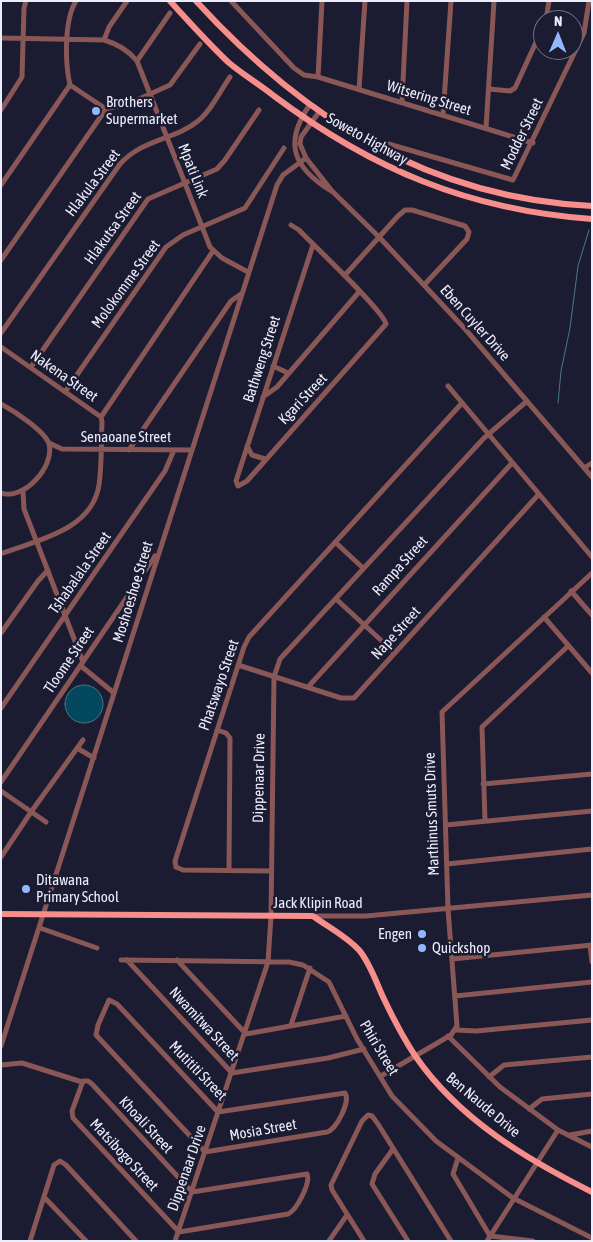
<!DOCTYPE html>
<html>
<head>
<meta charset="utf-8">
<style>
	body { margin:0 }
	#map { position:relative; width:593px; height:1242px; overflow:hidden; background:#1b1b31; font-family:"Asap Condensed",sans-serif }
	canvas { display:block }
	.frame { position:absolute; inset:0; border:2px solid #ebecfc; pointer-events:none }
	.north { position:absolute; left:533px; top:10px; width:50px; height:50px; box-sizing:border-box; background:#1b1b31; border:1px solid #6e6f82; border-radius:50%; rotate:1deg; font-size:14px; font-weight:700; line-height:20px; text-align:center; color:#ebecfc }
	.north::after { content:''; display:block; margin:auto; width:18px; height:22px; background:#91b8fd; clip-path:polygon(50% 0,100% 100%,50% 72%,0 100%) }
</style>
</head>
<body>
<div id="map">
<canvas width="593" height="1242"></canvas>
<div class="frame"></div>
<div class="north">N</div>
</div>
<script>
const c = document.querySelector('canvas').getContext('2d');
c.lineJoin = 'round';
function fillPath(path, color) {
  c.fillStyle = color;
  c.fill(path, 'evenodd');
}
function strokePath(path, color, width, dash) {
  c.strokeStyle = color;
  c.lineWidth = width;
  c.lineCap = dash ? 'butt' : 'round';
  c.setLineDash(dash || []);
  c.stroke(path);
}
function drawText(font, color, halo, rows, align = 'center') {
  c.font = font + ' "Asap Condensed",sans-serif';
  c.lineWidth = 5;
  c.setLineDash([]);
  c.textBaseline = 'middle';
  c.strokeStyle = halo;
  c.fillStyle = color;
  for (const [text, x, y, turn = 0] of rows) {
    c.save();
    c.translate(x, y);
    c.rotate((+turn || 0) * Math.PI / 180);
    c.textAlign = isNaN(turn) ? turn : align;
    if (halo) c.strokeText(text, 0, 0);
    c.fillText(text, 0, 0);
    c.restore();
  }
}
const water = new Path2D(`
	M65 704a19 19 0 1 1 38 0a19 19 0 1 1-38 0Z`);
const stream = new Path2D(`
	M558,403L561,371L570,328L578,266L589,230`);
const minor = new Path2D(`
	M76,1C64,20 65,63 70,85L106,109L128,104L170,85L200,44
	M231,1L294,68L304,75L318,77L533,143
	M546,20L549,1
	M1,38L104,40C118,44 128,50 137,61L210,247L222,258L248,272
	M104,40L109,27L127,1
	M137,61L170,13
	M318,77L322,1
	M359,89L365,1
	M489,89L510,91L515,88L543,27
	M402,102L407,1
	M309,106C283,144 294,168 331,191
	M1,110L22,77L24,8L26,1
	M319,112L301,137L300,144L306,158L332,191L379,237L466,330L592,477
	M443,115L451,1
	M486,128L494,1
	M385,143L513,180L584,33L589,1
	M1,185L70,85
	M291,225L299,230C313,245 384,311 386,324L247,481L238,486L236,481L313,245
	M1,260L106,109
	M345,275L398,216L405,210H412L465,226L469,232L467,239L424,285
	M1,333L120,164C144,138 175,140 198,121C211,111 220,91 230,77
	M1,347L101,417L102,422C101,443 102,464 99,485C92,530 38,540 3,553
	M273,366L288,373
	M31,367L148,199L217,169L225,160L259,110
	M448,386L592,557
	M65,392L166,247L183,235L245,208L284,148
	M263,397L277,387L359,292
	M1,404C14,411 45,431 49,444C55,466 24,501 1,493
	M101,417L213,251
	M49,443L62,449L191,450
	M247,446L252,455L265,459
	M129,450L231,301L241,294
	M584,468L592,463
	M23,491L24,509L83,662
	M335,542L363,568
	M571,591L592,615
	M336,599L395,653
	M544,617L592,673
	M1,633L38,581L48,570
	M238,665L341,698H354L539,494
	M81,666L114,693
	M308,687L512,463
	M1,708L165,471L174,450
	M217,730L226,733L230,738L229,870
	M77,748L94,758
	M1,782L155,556
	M483,784L592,774
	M1,791L46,822
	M485,821L482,727L568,646
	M446,825L592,811
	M1,857L31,812L83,740
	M447,864L592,849
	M271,871L183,870L176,867L175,861L244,647L249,637L462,403
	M313,916H366L592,895
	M40,928L97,948
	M590,945L592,962
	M452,959L592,945
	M121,960L289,962L303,965L329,982L357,1039L392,1096L436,1141L513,1198L592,1238
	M127,960L232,1073L328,1058L364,1049
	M177,960L246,1034L346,1016
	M455,996L592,982
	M109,1000L117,1004L218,1112L345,1093C351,1101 336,1130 327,1132L205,1152L96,1035L98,1025Z
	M291,1025L310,968
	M456,1030L476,1031L592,1020
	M448,1036L500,1087L558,1130L592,1147
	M1,1046L277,185L283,175L306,158
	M1,1065L22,1063L82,1082
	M381,1076L451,1035L457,1026L448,909L442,712L592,573
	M489,1077L504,1065L592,1057
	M83,1081H88L92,1084L192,1192L307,1174C311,1182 297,1210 288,1214L179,1232L73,1118L72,1111Z
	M529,1109L542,1099L592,1094
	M570,1135L592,1131
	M393,1149L375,1174L372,1184L408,1241
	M458,1158L453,1174L490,1236L533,1241
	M44,1197L86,1241
	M30,1241L54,1165L60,1161L66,1165L136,1241
	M175,1241L268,962L271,916L274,677L280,659L484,438L527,401
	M329,1241L347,1215
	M364,1241L332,1190L331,1185L362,1121L368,1115L372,1116L378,1124L451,1241
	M487,1241L558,1130`);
const major = new Path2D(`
	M170,1C189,22 208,43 228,62C242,74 259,84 274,96C372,169 468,210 592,219
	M196,1C304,119 429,198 592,206
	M1,914L313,916C328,927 346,936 359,950C370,963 376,982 383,997C393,1018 403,1038 416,1057C459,1119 526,1159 592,1192`);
const markers = [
	[96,111,5,"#91b8fd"],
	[26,889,5,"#91b8fd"],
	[422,934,5,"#91b8fd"],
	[422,948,5,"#91b8fd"]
];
const streetNames = [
	["Witsering Street",429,98,17],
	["Modder Street",522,134,-64],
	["Soweto Highway",367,139,29],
	["Mpati Link",193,171,68],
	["Hlakula Street",93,183,-53],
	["Hlakutsa Street",113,228,-54],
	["Molokomme Street",126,284,-54],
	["Eben Cuyler Drive",475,323,48],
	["Bathweng Street",262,359,-72],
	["Nakena Street",64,376,35],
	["Kgari Street",303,399,-47],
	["Senaoane Street",126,437],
	["Rampa Street",400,566,-48],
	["Tshabalala Street",80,573,-55],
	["Moshoeshoe Street",133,592,-73],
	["Nape Street",396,633,-48],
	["Tloome Street",69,660,-56],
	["Phatswayo Street",219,685,-71],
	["Dippenaar Drive",259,778,-89],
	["Marthinus Smuts Drive",432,814,-92],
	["Jack Klipin Road",318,903],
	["Nwamitwa Street",204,1024,47],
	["Phiri Street",379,1048,59],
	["Mutititi Street",198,1071,46],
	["Ben Naude Drive",483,1105,40],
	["Khoali Street",146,1125,47],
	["Mosia Street",263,1130,-10],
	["Matsibogo Street",124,1155,47],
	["Dippenaar Drive",187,1168,-71]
];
const poiNames = [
	["Brothers",106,102],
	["Supermarket",106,119],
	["Ditawana",36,880],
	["Primary School",36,897],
	["Engen",412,934,"right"],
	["Quickshop",432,948]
];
fillPath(water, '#03485e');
strokePath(water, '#49798d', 1);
strokePath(stream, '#49798d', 1);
strokePath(minor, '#895755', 5);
strokePath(major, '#f68f8b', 6);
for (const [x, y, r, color] of markers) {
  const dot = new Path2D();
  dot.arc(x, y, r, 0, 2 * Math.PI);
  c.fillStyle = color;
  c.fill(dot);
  strokePath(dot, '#1b1b31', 2);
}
drawText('15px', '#ebecfc', '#1b1b31', streetNames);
drawText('15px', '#ebecfc', '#1b1b31', poiNames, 'left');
</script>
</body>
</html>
